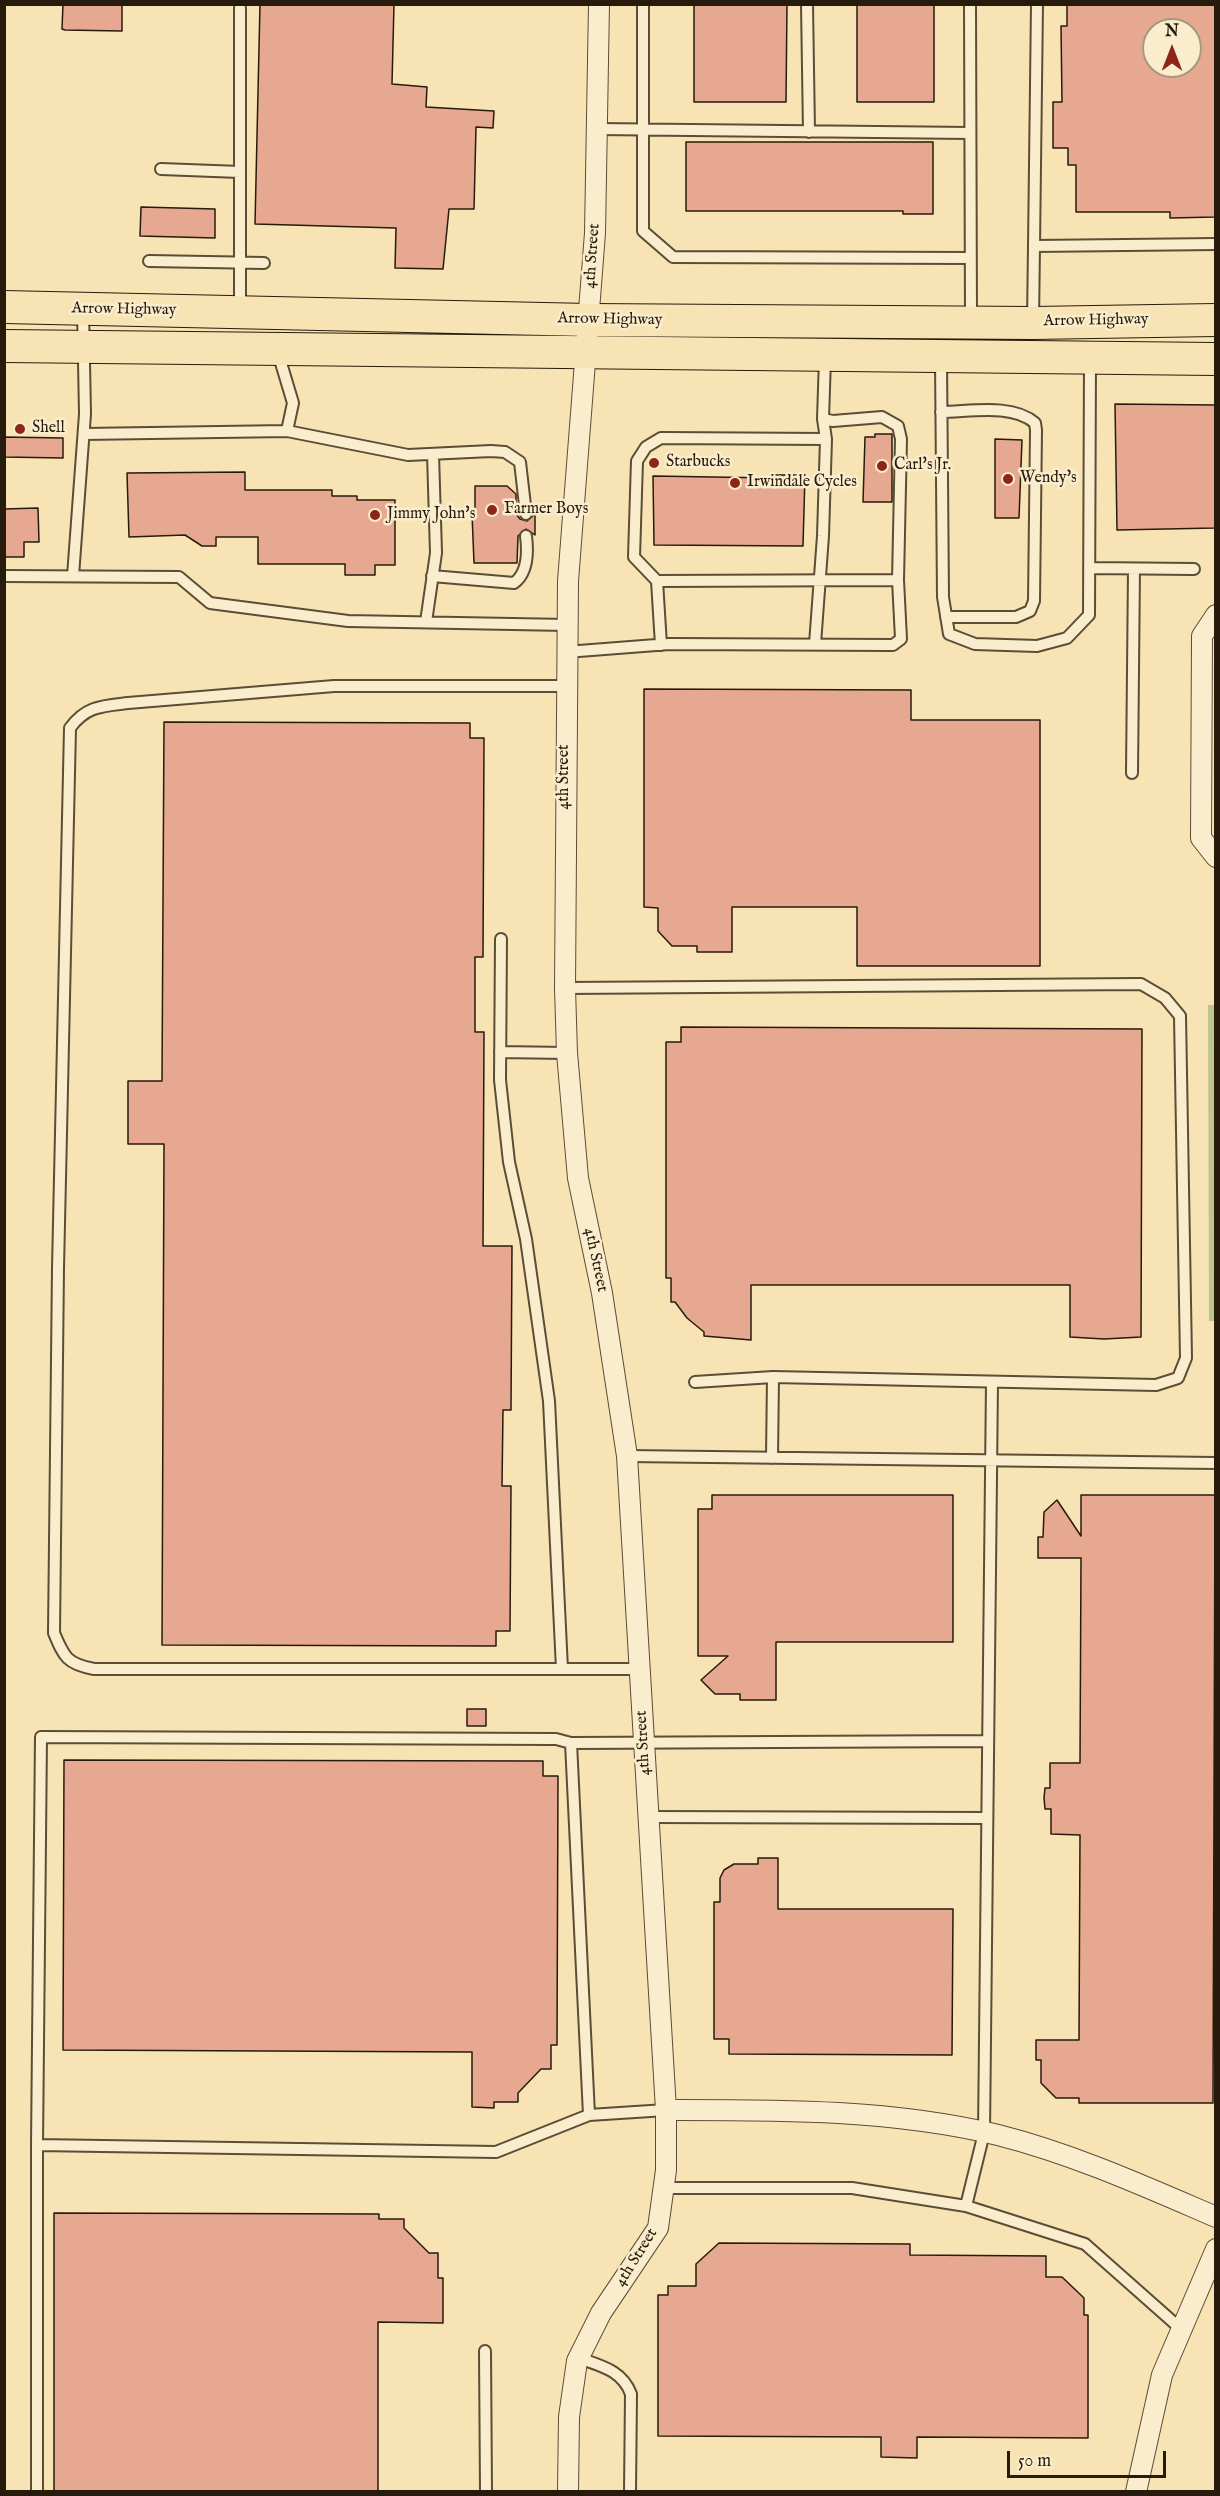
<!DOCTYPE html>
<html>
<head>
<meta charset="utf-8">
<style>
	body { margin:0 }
	#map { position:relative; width:1220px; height:2496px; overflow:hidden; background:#f7e3b4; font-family:"IM FELL English",serif }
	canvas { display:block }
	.frame { position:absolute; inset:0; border:6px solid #271b0c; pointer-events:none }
	.north { position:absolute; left:1142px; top:18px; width:60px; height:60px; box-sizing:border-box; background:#faedce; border:2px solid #a69980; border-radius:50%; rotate:0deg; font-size:16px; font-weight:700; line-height:24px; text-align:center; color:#271b0c }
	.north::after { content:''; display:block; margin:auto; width:21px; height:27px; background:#8f2418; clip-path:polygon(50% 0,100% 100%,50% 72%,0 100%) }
	.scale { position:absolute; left:1007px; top:2451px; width:159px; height:27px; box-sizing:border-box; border:3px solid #271b0c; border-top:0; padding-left:8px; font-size:18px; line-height:21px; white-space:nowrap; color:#271b0c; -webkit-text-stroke:4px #faedce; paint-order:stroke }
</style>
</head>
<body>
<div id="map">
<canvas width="1220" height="2496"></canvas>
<div class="frame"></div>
<div class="north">N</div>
<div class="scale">50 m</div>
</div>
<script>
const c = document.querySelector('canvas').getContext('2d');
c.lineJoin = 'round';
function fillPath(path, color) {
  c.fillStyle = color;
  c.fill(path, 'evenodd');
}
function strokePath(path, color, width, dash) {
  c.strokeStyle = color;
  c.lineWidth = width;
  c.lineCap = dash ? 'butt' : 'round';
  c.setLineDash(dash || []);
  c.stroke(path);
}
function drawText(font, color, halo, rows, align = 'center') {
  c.font = font + ' "IM FELL English",serif';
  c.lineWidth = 5;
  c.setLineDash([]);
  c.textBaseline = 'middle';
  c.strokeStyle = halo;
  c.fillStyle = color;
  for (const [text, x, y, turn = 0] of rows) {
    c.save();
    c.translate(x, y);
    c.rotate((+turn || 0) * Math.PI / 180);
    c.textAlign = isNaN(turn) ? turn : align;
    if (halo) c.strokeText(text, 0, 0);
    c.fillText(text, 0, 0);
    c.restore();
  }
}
const green = new Path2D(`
	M1208,1005H1216L1215,1321H1209Z`);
const building = new Path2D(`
	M63,4H122V31L65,30L62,29Z
	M260,4H394L392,84L427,87L426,107L494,111L493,128L476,127L474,209H449L443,269L395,268L396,228L255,224Z
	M694,4H787L786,102H694Z
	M857,4H934V102H857Z
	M1067,4H1215V217L1170,218V212H1076V165H1068V148H1053V102H1062L1061,26H1067ZM1154,30H1190V66H1154Z
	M686,142H933V214H903V211H686Z
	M141,207L215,209V238L140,236Z
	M1115,404L1215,405V528L1117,530Z
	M875,434H892V502H863L865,437H875Z
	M4,437L63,438V458L4,457Z
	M995,439L1022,440L1019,518H995Z
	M245,472V490H332V496H357V500H395V565H375V575H345V564H258V537H216V546H202L185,535L129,537L127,473Z
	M774,475H805L803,546L654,545L653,476L774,478Z
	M475,486H507L516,494V514L520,519L527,521L535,514V535L526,529L518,536L517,563H474L472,514H475Z
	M38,508L39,542H24V557H4V509Z
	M644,689L911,690V720H1040V966H857V907H732V952H697V946H672L658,931V908L644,907Z
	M164,722L470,723V738H484L483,957H475V1032H484L483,1246H512L511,1410H503L502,1486H511L510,1631H496V1646L162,1645L164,1144H128V1081H162Z
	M681,1027L1142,1029L1141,1337L1104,1339L1070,1337V1285H751V1340L704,1336V1332L687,1318L675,1302H671V1278H666V1042H681Z
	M712,1495H953V1642H776V1700H740V1694H715L701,1680L728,1656H698V1509H712Z
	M1081,1495H1215L1213,2103H1079V2098H1056L1041,2083V2060H1036V2040H1079L1080,1835L1051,1834V1809H1045L1044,1798L1045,1788H1050V1763H1080L1081,1558H1038V1537H1043L1044,1512L1057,1500L1081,1536Z
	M467,1709H486V1726H467Z
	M64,1760L543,1761V1776H558L557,2045H551V2069H541L518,2093V2102H494V2108L472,2107V2052L63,2050Z
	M758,1858H778V1909H953L952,2055L729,2054V2039H714V1902H720V1878L724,1870L734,1864H758Z
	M54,2213L379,2214V2219H404V2228L429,2253H438V2278H443V2323L378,2322V2492H54Z
	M719,2243L910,2244V2255L1046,2256V2277H1062L1084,2298V2315H1088V2438L917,2437V2458L881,2457V2437L658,2436V2295H668V2286H696V2264Z`);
const lane = new Path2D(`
	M643,4V231L673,257L970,258
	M807,4L809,132
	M970,4L971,319
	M1037,4L1034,246L1216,244
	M240,8V311
	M597,129L970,133
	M161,169L240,172
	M149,261L264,263
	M1033,321L1034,246
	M278,353L293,403L287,431
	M941,359L943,597L949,634L975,644L1037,646L1067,638L1089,615L1090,359
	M941,412C969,412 1012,403 1035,423L1036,430L1034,601L1030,611L1016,617H946
	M84,434L287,431L408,455L491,451L505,452L520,462L526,514
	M1089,568L1194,569
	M4,576L179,577L210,603L348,621L567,625
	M73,576L85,414L83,310
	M432,576L514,583C528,573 528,552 526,536
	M657,581L898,580
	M426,622L436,553L433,454
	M815,644L823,536L826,439
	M661,645L657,581L634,557L637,461L646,447L661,438L826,439L823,419L825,358
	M566,652L669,644L893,645L901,639L898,580L901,439L898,426L882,417L833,421L823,419
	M566,686H334L128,703C102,706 86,706 70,728L58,1268L54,1633C64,1657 67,1664 94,1669H639
	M1132,773L1134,569
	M501,939L500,1080L509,1162L526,1239L549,1401L562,1669
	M565,988L1141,984L1165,998L1180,1016L1186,1358L1178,1378L1156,1385L773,1377L772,1458
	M500,1052L567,1053
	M695,1382L773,1377
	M627,1456L1216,1463
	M571,1743L589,2115
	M648,1817L987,1818
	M666,2110L589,2115L496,2152L37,2145L41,1737L556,1739L571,1743L988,1741
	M664,2188H852L966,2206L1085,2244L1181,2329
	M966,2206L984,2133L992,1382
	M485,2351L486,2492
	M579,2358C601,2366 622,2370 631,2394L630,2492
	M37,2492V2145`);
const street = new Path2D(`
	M1216,615L1202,636L1201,838L1216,857
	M666,2110C777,2110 889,2109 998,2135C1073,2154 1144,2186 1216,2217
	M568,2492L569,2417L577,2361L601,2313L658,2228L666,2170V2110L627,1456L602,1293L578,1178L567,1053L565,988L568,581L595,233L599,4
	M1136,2492L1162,2375L1216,2249`);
const primary = new Path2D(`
	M4,307L589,320L1033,323L1216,320
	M4,346L1216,359`);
const markers = [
	[20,429,6,"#8f2418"],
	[654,463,6,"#8f2418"],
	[882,466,6,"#8f2418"],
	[1008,479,6,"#8f2418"],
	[735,483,6,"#8f2418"],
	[492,510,6,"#8f2418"],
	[375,515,6,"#8f2418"]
];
const streetNames = [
	["4th Street",593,256,-86],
	["Arrow Highway",124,310,1],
	["Arrow Highway",610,320,1],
	["Arrow Highway",1096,321,-1],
	["4th Street",565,777,-90],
	["4th Street",595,1260,78],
	["4th Street",644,1743,-93],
	["4th Street",637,2258,-58]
];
const poiNames = [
	["Shell",32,429],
	["Starbucks",666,463],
	["Carl's Jr.",894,466],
	["Wendy's",1020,479],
	["Irwindale Cycles",747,483],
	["Farmer Boys",504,510],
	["Jimmy John's",387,515]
];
fillPath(green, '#bdc48c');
fillPath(building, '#e6a890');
strokePath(building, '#271b0c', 1.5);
strokePath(lane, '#5b4d36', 14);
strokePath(street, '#5b4d36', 22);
strokePath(primary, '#271b0c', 34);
strokePath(lane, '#faedce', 10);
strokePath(street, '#faedce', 20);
strokePath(primary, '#f7e3b4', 32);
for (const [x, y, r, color] of markers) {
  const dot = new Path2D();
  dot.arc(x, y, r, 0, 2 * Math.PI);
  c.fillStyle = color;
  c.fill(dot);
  strokePath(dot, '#faedce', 2);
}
drawText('16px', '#271b0c', '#faedce', streetNames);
drawText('16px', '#271b0c', '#faedce', poiNames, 'left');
</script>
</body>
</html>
